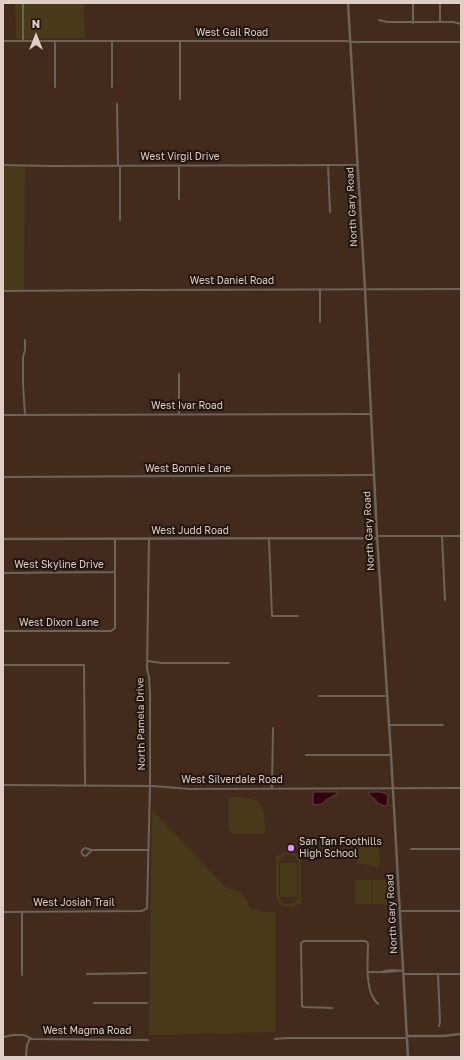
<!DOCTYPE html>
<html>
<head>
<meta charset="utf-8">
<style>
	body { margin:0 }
	#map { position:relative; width:464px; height:1060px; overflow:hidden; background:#422a1d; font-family:"Golos Text",sans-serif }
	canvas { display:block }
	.frame { position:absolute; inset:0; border:4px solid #decec6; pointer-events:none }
	.north { position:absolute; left:16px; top:16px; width:40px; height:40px; -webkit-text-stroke:3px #211510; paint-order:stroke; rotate:0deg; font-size:11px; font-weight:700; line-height:16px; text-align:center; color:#decec6 }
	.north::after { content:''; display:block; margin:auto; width:14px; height:18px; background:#decec6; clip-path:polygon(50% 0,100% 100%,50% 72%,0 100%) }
</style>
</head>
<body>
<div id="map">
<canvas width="464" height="1060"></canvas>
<div class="frame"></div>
<div class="north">N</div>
</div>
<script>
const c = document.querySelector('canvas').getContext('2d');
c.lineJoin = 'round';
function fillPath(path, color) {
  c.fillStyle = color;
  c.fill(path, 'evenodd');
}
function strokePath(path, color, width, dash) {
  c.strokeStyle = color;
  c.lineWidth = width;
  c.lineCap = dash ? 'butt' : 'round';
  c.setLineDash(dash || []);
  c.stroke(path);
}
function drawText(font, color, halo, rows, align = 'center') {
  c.font = font + ' "Golos Text",sans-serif';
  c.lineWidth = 4;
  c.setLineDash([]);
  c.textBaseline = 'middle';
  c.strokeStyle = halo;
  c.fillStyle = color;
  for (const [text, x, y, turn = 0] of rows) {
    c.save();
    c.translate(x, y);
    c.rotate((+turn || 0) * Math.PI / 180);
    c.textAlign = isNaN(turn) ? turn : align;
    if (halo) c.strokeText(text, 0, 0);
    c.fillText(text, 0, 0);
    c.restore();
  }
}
const green = new Path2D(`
	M15,3H84L85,38L16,39Z
	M3,166H24L25,167L24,290H3Z
	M229,797C262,797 265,801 265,833H232L229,829Z
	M152,810L226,888C243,891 242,894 250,907L262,912H275V1032L149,1035Z
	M361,840C379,844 383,850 379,868L358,863L357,861Z
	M284,852C291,851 295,855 301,855V904C296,904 295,907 290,907C282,909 277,903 276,895V855H280ZM285,855C292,854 297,857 298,864V897L295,902L288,905L282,903L279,897V862L280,859Z
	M280,863H297V897H280Z
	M355,880H371V904H355Z
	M372,880H388L387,904H372Z`);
const water = new Path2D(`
	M315,792H338V793L326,800L322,804L315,805L313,804V794Z
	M371,792H380L387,794L388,797L387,805L385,806L377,803C376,798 371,798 369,794Z`);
const minor = new Path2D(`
	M23,3V41
	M413,3V23
	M379,20L387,22H453L461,24
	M440,22V3
	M3,41H346L355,42H461
	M112,41V87
	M55,87V41
	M180,99V41
	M117,104L118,166
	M3,165L52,166L357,165
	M328,165L330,212
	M179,166V199
	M120,220V166
	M3,291L137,290L461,289
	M320,322V289
	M25,340V350L23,357V384L25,415
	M179,374V414
	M3,415L371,414
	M3,477L374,475
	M377,536H461
	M442,536L445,600
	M269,538L272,616H298
	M3,573L115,572
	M3,631H111L115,628V539
	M148,661L162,663H229
	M3,665H84L85,786
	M319,696H388
	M390,725H443
	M306,755H391
	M3,785L153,786L190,789L461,788
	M272,788L273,728
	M411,849H461
	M92,850L85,848L82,850C81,853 82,856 86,856L92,850H148
	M400,911H461
	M3,912L141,911L144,910L147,908L150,786V694L149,677L147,669L149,539
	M384,971L394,970L403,971
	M368,972H386L398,971
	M87,974L146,973
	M403,974H461
	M438,974L440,1022L439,1026
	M22,975V912
	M94,1003H147
	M332,1008L304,1007L302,1006L301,943L304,941H365L367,942L368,944C368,962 364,991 378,1004
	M3,1037L13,1035H24L32,1039L148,1040
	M275,1039L287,1038H407
	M26,1057L27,1045L30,1038`);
const tertiary = new Path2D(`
	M348,3L365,289L377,536L391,755L408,1057
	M3,539L377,538
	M407,1036H443L461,1034`);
const markers = [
	[291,848,4,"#d99af7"]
];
const streetNames = [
	["West Gail Road",232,33],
	["West Virgil Drive",180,157],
	["North Gary Road",352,207,-93],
	["West Daniel Road",232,281],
	["West Ivar Road",187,406],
	["West Bonnie Lane",188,469],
	["West Judd Road",190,531],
	["North Gary Road",369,531,-93],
	["West Skyline Drive",59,565],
	["West Dixon Lane",59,623],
	["North Pamela Drive",141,724,-91],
	["West Silverdale Road",232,780],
	["West Josiah Trail",74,903],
	["North Gary Road",392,914,-93],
	["West Magma Road",87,1031]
];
const poiNames = [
	["San Tan Foothills",299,842],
	["High School",299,854]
];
fillPath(green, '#483919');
fillPath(water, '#33020f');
strokePath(water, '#663f46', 1);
strokePath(minor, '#6c6359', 2);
strokePath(tertiary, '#6c6359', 2.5);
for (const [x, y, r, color] of markers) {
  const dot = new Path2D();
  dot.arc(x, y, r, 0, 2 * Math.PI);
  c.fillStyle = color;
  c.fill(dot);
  strokePath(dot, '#211510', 1.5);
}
drawText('10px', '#decec6', '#211510', streetNames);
drawText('10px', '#decec6', '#211510', poiNames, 'left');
</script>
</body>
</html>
